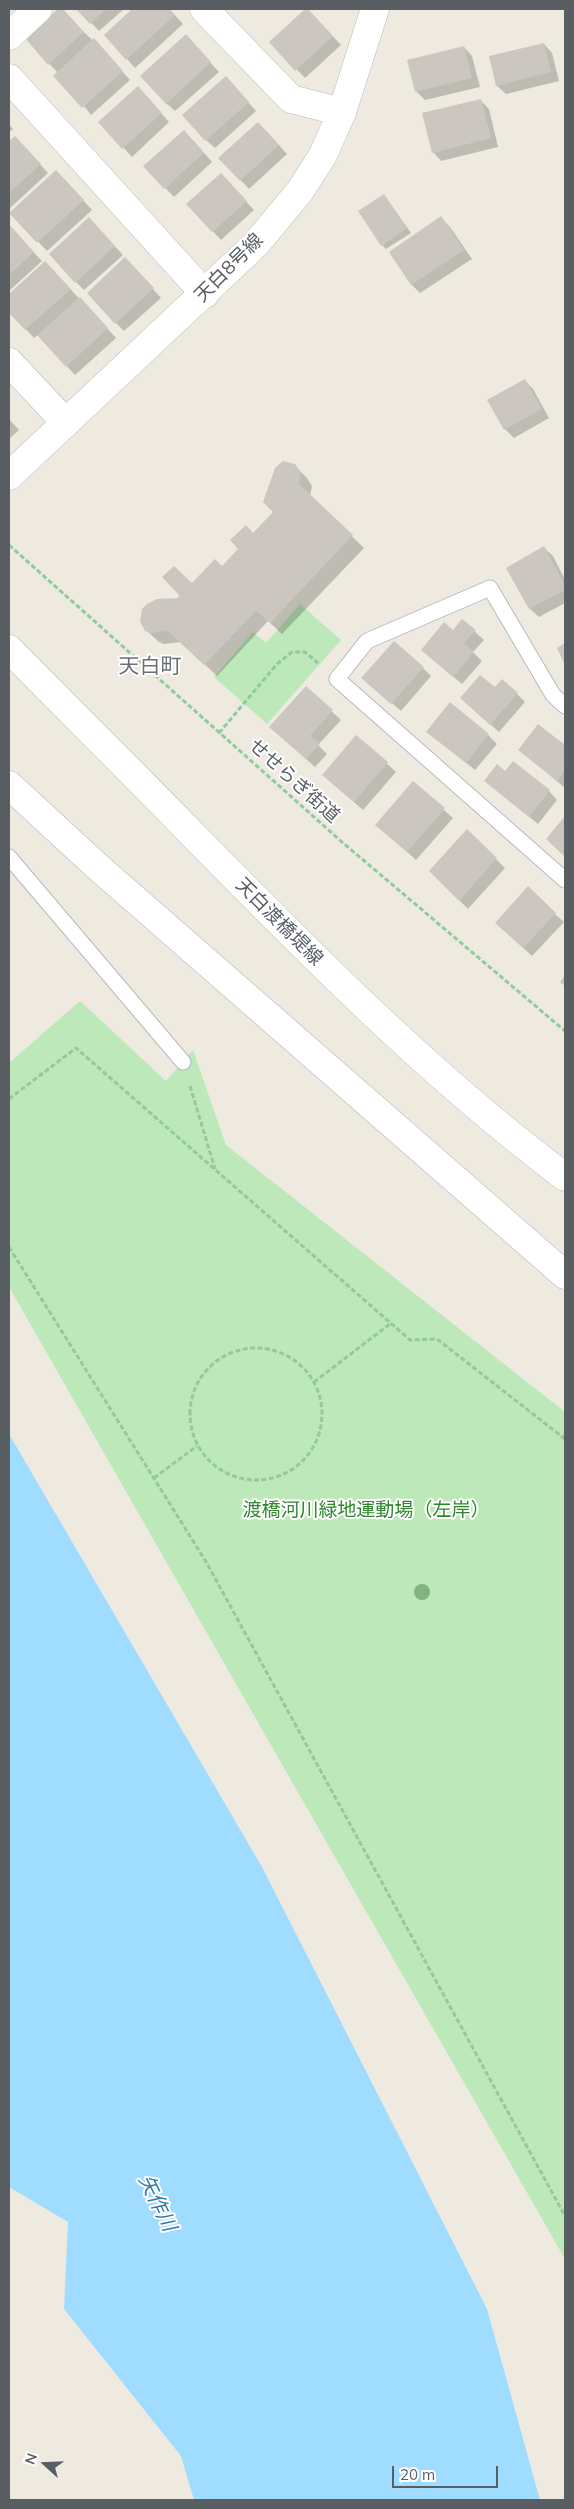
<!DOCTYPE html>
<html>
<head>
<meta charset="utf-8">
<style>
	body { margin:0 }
	#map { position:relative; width:574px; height:2509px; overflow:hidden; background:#eeeae0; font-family:Mulish,sans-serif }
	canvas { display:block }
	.frame { position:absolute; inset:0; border:10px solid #595e63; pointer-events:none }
	.north { position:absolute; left:20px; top:2439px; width:50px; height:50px; -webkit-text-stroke:4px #fff; paint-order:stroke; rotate:290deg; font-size:14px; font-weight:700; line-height:20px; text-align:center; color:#595e63 }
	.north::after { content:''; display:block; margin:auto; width:18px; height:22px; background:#595e63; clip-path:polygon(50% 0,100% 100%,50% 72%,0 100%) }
	.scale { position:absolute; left:392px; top:2466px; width:106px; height:22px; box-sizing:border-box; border:2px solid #595e63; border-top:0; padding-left:6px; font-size:15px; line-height:18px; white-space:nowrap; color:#595e63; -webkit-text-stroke:4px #fff; paint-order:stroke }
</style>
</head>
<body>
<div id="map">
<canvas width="574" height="2509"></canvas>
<div class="frame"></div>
<div class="north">N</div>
<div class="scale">20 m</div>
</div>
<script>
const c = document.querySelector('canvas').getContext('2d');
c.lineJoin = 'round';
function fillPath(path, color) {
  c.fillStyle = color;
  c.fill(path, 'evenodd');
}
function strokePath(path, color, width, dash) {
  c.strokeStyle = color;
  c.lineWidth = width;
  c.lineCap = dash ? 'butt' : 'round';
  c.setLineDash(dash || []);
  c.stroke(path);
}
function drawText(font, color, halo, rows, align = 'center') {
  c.font = font + ' Mulish,"Noto Sans JP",sans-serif';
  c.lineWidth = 4;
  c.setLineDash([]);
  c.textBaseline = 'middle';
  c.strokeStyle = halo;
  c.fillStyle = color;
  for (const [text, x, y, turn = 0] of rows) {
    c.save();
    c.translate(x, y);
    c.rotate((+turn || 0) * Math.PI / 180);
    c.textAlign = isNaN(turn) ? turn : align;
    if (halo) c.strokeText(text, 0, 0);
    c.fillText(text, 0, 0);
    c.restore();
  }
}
const green = new Path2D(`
	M300,604L341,640L267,724L214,677L253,632L266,643Z
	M80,1001L166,1081L193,1050L226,1145L565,1412V2259L9,1287V1063Z`);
const water = new Path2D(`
	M9,1434L262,1867L487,2309L540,2500H194L181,2456L64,2309L68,2222L9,2187Z`);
const shadow = new Path2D(`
	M59,9L102,49L130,80L91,115L58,73L26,39Z
	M78,9H124L99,31Z
	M134,9H169L183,24L135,68L106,35Z
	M307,9L341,45L305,78L270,42Z
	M544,44L552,53L559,81L506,94L497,86L491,57Z
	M194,45L219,72L175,111L166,103Z
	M464,47L472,56L480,87L425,100L416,91Z
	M234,86L256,111L215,148L206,140Z
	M146,96L169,122L132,157L100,122Z
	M481,101L489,109L498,147L441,161L433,152Z
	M9,124L13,129L9,132Z
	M267,132L287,154L249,189L220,158Z
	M15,137L48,173L9,209V143Z
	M193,140L212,162L174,197L145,167Z
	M65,180L92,210L47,251L11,213Z
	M229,183L254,210L221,240L188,204Z
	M384,195L411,233L386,249L382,245Z
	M441,218L450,227L472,259L420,293L412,285L390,252Z
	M9,226L42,261L9,291Z
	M97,227L123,255L84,290L76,282Z
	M45,262L116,338L75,375L38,335L34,338L9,311V296Z
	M134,268L161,298L124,331L116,323Z
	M524,380L533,389L549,418L514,438L505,429L489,400Z
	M9,419L19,430L9,439Z
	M287,462L294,465L307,478L312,486L310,496L364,548L282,634L268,621L217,676L181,642L164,644L159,642L146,630L192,585L222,568L275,512L264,501L280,464Z
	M544,548L553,556L565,580V603L539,617L530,609L508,569Z
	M462,620L484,640L473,652L482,661L462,684L431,658Z
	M423,668L431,676L401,711L372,686Z
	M306,688L341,720L318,745L327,754L315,767L280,736Z
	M495,689L517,694L525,702L499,732L470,706Z
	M538,725L565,746V788L520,750Z
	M427,731L488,735L497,744L475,770Z
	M357,736L396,772L363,810L332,783Z
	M505,772L549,791L557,800L538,824L485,781Z
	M413,783L453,818L416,860L386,833Z
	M467,831L505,868L468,909L430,871Z
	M555,914L564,922L532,956L505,931Z`);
const building = new Path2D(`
	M58,9H63L84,32L48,65L25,38Z
	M76,9H106L90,24Z
	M132,9H170L175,15L126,60L104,35Z
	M305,9H308L333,36L295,71L269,42Z
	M186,34L211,62L166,104L140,76Z
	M94,38L123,71L82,108L53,76Z
	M544,43L551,72L496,86L489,56Z
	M464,46L472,78L415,92L407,60Z
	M226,76L249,102L205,141L182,115Z
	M138,86L162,113L122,149L98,122Z
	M481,99L491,138L432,153L422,113Z
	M258,122L279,145L240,181L218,158Z
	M184,130L204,153L164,189L143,166Z
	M15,136L41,164L9,193V141Z
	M56,170L84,200L37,243L9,213Z
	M221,173L247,201L212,232L186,204Z
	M384,194L407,228L381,246L358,211Z
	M441,216L464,250L411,285L389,252Z
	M89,217L115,246L75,283L49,254Z
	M9,224L34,252L9,275Z
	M125,257L154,288L115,324L87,293Z
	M45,261L71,289L25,330L9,313V294Z
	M80,297L108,328L66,367L37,335Z
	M525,379L542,409L504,430L487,400Z
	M283,461L295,464L301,473L299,484L353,535L270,623L256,611L204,665L168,631L151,633L145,631L140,621L142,609L147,604L157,599L178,598L179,595L162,577L174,566L192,583L215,559L222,566L238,549L230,540L246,525L253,533L273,512L263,502L275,468Z
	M544,546L565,585V590L529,609L506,568Z
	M462,619L476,630L464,643L474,652L453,677L421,650L444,622L453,630Z
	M394,641L424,667L391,704L361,678Z
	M565,643V665L557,648Z
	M480,675L495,687L502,679L518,693L490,725L460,698Z
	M306,686L333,710L310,736L320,744L306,759L269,727Z
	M450,702L489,734L466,763L426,732Z
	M538,724L565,745V770L557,781L518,750Z
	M356,735L388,762L354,802L322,775Z
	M513,761L550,790L529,817L484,781L497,764L505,771Z
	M413,781L445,808L407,852L375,825Z
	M565,816V857L546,839Z
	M467,829L497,858L459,901L429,871Z
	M528,886L556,913L523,948L495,923Z
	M565,975V986L560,982Z`);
const path = new Path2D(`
	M9,545L342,842L565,1031
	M219,733L277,664L292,652H305L318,663
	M190,1086L215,1169
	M9,1099L76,1048L410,1340L437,1339L565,1439
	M9,1247L205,1560L565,2216
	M190 1414a66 66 0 1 1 132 0a66 66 0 1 1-132 0Z
	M314,1382L390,1324
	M154,1478L197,1446`);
const service = new Path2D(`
	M565,706L553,695L490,588L367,641L337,679L565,880
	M9,857L183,1062`);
const minor = new Path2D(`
	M204,9L291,99L342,112
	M9,36L38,9
	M9,78L205,294
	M9,362L66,423
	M9,785L99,868L565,1275`);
const tertiary = new Path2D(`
	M9,476L256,244L300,191L323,155L342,112L375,9
	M9,649C72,713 136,776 199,841C315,959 432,1077 565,1177`);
const trees = [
	[422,1592]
];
const streetNames = [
	["天白8号線",229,268,-45],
	["せせらぎ街道",294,781,42],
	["天白渡橋堤線",279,922,45]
];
const parkNames = [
	["渡橋河川緑地運動場（左岸）",366,1510]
];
const waterNames = [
	["矢作川",157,2203,64]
];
const quarterNames = [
	["天白町",150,667]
];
fillPath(green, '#bde8b9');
fillPath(water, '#9fdcff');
fillPath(shadow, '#0003');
fillPath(building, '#cbc6bf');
strokePath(service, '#b6babe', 17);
strokePath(minor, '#b6babe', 29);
strokePath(tertiary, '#b6babe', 29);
strokePath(path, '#92ca9d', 3, [5, 2.5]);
strokePath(service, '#fff', 15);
strokePath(minor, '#fff', 28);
strokePath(tertiary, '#fff', 28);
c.fillStyle = '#84b47e';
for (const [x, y] of trees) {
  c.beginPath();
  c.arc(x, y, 8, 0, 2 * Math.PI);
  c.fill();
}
drawText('19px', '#595e63', '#fff', streetNames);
drawText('19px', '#2e872d', '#fff', parkNames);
drawText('italic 20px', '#3079b1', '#fff', waterNames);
drawText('21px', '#6a7075', '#fff', quarterNames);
</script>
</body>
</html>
